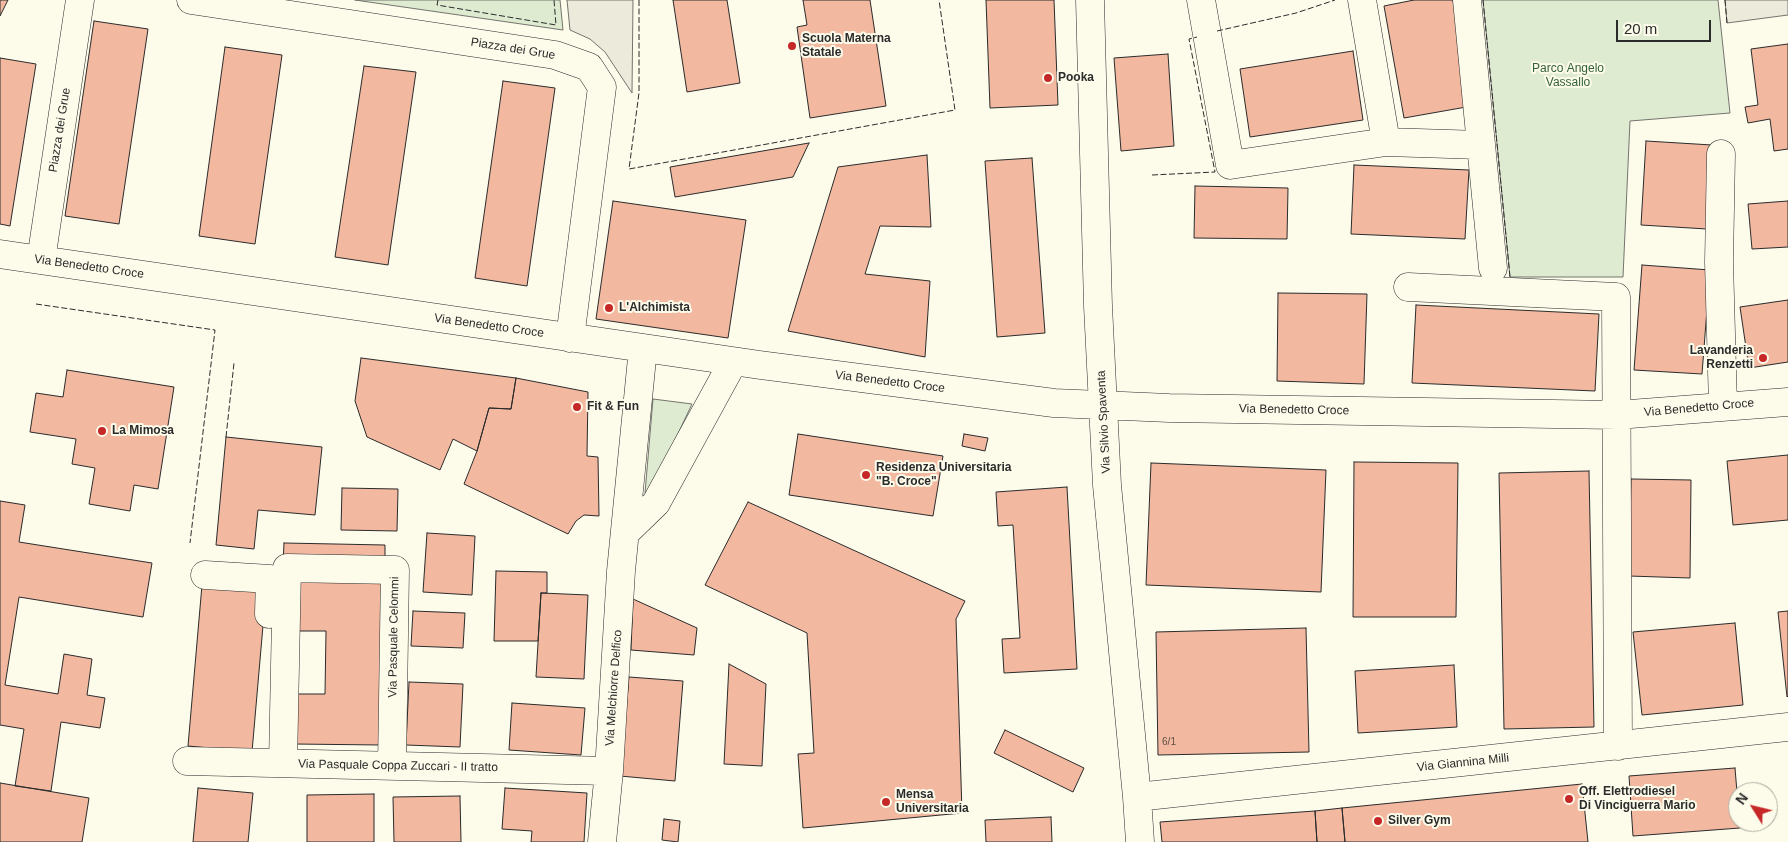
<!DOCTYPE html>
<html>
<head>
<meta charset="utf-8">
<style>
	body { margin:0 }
	#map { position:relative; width:1788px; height:842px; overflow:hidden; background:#fdfbea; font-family:Helvetica,sans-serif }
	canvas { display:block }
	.north { position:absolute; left:1728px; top:782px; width:50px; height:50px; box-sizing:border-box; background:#fdfbea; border:1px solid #a9a89e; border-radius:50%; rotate:306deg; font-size:14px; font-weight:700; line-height:20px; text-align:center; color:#2b2b2b }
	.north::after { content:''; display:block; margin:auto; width:18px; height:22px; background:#c62828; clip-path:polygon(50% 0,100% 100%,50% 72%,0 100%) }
	.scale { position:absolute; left:1616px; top:20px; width:95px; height:22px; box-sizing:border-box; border:2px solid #2b2b2b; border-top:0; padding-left:6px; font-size:15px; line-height:18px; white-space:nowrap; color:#2b2b2b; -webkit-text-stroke:4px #fdfbea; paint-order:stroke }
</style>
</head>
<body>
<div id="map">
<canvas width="1788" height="842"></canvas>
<div class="north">N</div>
<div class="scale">20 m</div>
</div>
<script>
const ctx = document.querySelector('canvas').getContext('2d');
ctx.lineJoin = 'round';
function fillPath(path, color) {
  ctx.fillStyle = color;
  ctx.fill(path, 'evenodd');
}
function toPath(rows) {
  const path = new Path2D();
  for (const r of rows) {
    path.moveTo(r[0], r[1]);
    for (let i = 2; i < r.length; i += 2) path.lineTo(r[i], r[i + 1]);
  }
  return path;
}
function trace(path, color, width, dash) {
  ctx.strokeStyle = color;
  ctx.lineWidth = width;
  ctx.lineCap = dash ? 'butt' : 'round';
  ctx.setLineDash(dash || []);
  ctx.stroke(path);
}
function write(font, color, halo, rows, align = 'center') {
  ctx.font = font + ' Helvetica,sans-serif';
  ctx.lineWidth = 4;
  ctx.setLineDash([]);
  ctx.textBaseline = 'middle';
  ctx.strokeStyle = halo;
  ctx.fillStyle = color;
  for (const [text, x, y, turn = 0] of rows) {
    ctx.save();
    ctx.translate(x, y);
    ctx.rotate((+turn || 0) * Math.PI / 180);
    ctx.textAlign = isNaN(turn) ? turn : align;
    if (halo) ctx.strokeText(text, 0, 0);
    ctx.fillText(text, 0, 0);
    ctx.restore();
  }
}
const green = toPath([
	[355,0,560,0,563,30,355,0],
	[1483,0,1718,0,1730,113,1630,121,1623,277,1510,277,1483,0],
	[653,399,692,404,650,493,645,493,653,399]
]);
fillPath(green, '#deebd1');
trace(green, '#74746e', 1);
const parking = toPath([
	[567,0,633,0,632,93,605,52,590,39,570,30,567,0],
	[1725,0,1788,0,1788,15,1727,23,1725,0]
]);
fillPath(parking, '#eceadb');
trace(parking, '#74746e', 1);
const building = toPath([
	[0,0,8,0,0,16,0,0],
	[673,0,727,0,740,83,687,92,673,0],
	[803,0,870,0,886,106,810,118,797,27,807,25,803,0],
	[986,0,1054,0,1058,105,990,108,986,0],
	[1414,0,1453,0,1472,106,1404,118,1384,6,1414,0],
	[94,21,148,29,119,224,65,216,94,21],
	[1788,44,1788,149,1774,151,1770,119,1748,123,1745,107,1758,105,1751,49,1788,44],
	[225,47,282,55,255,244,199,236,225,47],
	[1353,51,1363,120,1250,137,1240,69,1353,51],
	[1168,54,1174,146,1121,151,1114,58,1168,54],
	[0,58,36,64,10,226,0,224,0,58],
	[364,66,416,72,388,265,335,257,364,66],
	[503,81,555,88,527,286,475,278,503,81],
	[1646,141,1712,145,1707,229,1641,225,1646,141],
	[809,143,793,177,675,197,670,167,809,143],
	[927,155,931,227,880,226,865,274,930,281,925,357,788,331,838,167,927,155],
	[1032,158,1045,333,997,337,985,161,1032,158],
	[1354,165,1469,170,1465,239,1351,234,1354,165],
	[1195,186,1288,188,1287,239,1194,238,1195,186],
	[613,201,746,220,728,338,596,319,613,201],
	[1788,201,1788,247,1752,249,1748,204,1788,201],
	[1642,265,1710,270,1702,374,1634,370,1642,265],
	[1278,293,1367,294,1364,384,1277,381,1278,293],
	[1788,300,1788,362,1749,368,1740,307,1788,300],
	[1416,305,1599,314,1595,391,1412,383,1416,305],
	[361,358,516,378,511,409,489,408,477,451,453,439,440,470,367,437,355,401,361,358],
	[67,370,174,387,158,489,134,485,130,511,89,504,95,468,72,464,76,439,30,432,36,393,63,397,67,370],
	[516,378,588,392,587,456,598,457,599,516,584,515,576,521,568,534,464,484,477,451,489,408,511,409,516,378],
	[798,434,943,456,933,516,789,495,798,434],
	[964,434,988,438,985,451,962,446,964,434],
	[226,437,322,447,315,515,258,510,254,549,216,545,226,437],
	[1788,455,1788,520,1733,525,1727,461,1788,455],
	[1354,462,1458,463,1456,617,1353,617,1354,462],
	[1151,463,1326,470,1321,592,1146,585,1151,463],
	[1589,471,1594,727,1504,729,1499,473,1589,471],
	[1631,479,1691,480,1690,578,1629,576,1631,479],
	[1067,487,1077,669,1004,673,1002,639,1020,638,1013,525,998,526,996,492,1067,487],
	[342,488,398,489,397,531,341,530,342,488],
	[0,501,25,505,19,542,152,563,143,617,19,597,5,685,58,694,64,654,92,659,87,695,105,698,100,728,61,722,51,791,15,786,24,729,0,725,0,501],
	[748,502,965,601,956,619,962,813,803,828,798,754,814,753,807,633,705,585,748,502],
	[427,533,475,536,472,595,423,592,427,533],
	[284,543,385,545,385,565,283,564,284,543],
	[496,571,547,572,547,593,541,593,538,641,494,641,496,571],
	[299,577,385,579,381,745,294,744,294,694,325,694,326,631,299,631,299,577],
	[202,585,266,591,252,752,188,746,202,585],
	[541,593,588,595,584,679,536,677,541,593],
	[633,599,697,628,694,655,631,650,633,599],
	[413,611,465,613,463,648,411,646,413,611],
	[1788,611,1788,696,1787,697,1778,612,1788,611],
	[1735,623,1743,705,1642,715,1633,632,1735,623],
	[1306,628,1309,752,1158,755,1156,632,1306,628],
	[729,664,766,684,762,766,724,764,729,664],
	[1454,665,1457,727,1358,733,1355,671,1454,665],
	[629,677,683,681,675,781,620,776,629,677],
	[409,682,463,684,460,747,406,745,409,682],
	[512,703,585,708,581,755,509,750,512,703],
	[1005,730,1084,768,1073,792,994,753,1005,730],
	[1735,768,1740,828,1633,836,1629,776,1735,768],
	[0,783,89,798,82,842,0,842,0,783],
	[1582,784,1588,842,1345,842,1342,808,1582,784],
	[198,788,253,793,248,842,193,842,198,788],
	[505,788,587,793,584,842,531,842,532,831,502,829,505,788],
	[374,794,374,842,307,842,307,795,374,794],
	[460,796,461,842,394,842,393,797,460,796],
	[1342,808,1345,842,1317,842,1315,811,1342,808],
	[1315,811,1317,842,1162,842,1160,822,1315,811],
	[1051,817,1052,842,986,842,985,820,1051,817],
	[664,819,680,821,678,842,662,840,664,819]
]);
fillPath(building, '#f2b8a0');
trace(building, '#2b2b2b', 1);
const minor = toPath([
	[191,0,555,55,589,67,602,87,570,338],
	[1090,0,1098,306,1107,485,1137,797,1140,842],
	[1201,0,1230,165,1386,142],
	[1362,0,1386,142,1481,145],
	[1467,0,1493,268],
	[1721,154,1719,262,1723,406],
	[0,254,760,365,1054,403,1169,408,1617,415,1788,402],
	[41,260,80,0],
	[1408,287,1616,297,1618,746],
	[625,533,656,503,733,362],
	[205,575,270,579,269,614],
	[187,761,609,771],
	[283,763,287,568,395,570,392,766],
	[1137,797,1788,727],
	[602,842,609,771,621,571,643,348]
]);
trace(minor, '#2b2b2b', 29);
trace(minor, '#fdfbea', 28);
trace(toPath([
	[438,0,437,5,556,25,554,0],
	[639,0,639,93,629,169,955,110,939,0],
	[1483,0,1510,277],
	[1725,0,1727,23],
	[1217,31,1296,13,1335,0],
	[1152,175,1215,172,1189,39,1197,37],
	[36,304,215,330,190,543],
	[226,437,234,363]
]), '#2b2b2b', 1, [6, 2.5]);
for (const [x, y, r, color] of [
	[792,46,5,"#c62828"],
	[1048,78,5,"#c62828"],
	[609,308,5,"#c62828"],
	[1763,358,5,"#c62828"],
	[577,407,5,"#c62828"],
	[102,431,5,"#c62828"],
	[866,475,5,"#c62828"],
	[1569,799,5,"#c62828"],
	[886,802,5,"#c62828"],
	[1378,821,5,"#c62828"]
]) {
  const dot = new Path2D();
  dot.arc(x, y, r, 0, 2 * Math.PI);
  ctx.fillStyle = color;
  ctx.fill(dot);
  trace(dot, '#fdfbea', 2);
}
write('10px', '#5d4e48', null, [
	["6/1",1169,742]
]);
write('bold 12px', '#2b2b2b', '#fdfbea', [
	["Scuola Materna",802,39],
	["Statale",802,53],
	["Pooka",1058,78],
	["L'Alchimista",619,308],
	["Lavanderia",1753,351,"right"],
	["Renzetti",1753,365,"right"],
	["Fit & Fun",587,407],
	["La Mimosa",112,431],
	["Residenza Universitaria",876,468],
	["\"B. Croce\"",876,482],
	["Off. Elettrodiesel",1579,792],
	["Di Vinciguerra Mario",1579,806],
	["Mensa",896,795],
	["Universitaria",896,809],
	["Silver Gym",1388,821]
], 'left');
write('12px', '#2b2b2b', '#fdfbea', [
	["Piazza dei Grue",513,49,9],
	["Piazza dei Grue",60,130,-81],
	["Via Benedetto Croce",89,267,8],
	["Via Benedetto Croce",489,326,8],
	["Via Benedetto Croce",890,382,7],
	["Via Benedetto Croce",1699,408,-5],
	["Via Benedetto Croce",1294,410,1],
	["Via Silvio Spaventa",1104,422,-93],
	["Via Pasquale Celommi",394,637,-89],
	["Via Melchiorre Delfico",614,688,-86],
	["Via Giannina Milli",1463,763,-6],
	["Via Pasquale Coppa Zuccari - II tratto",398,766,1]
]);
write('12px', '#34623c', '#fdfbea', [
	["Parco Angelo",1568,69],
	["Vassallo",1568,83]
]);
</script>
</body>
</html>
